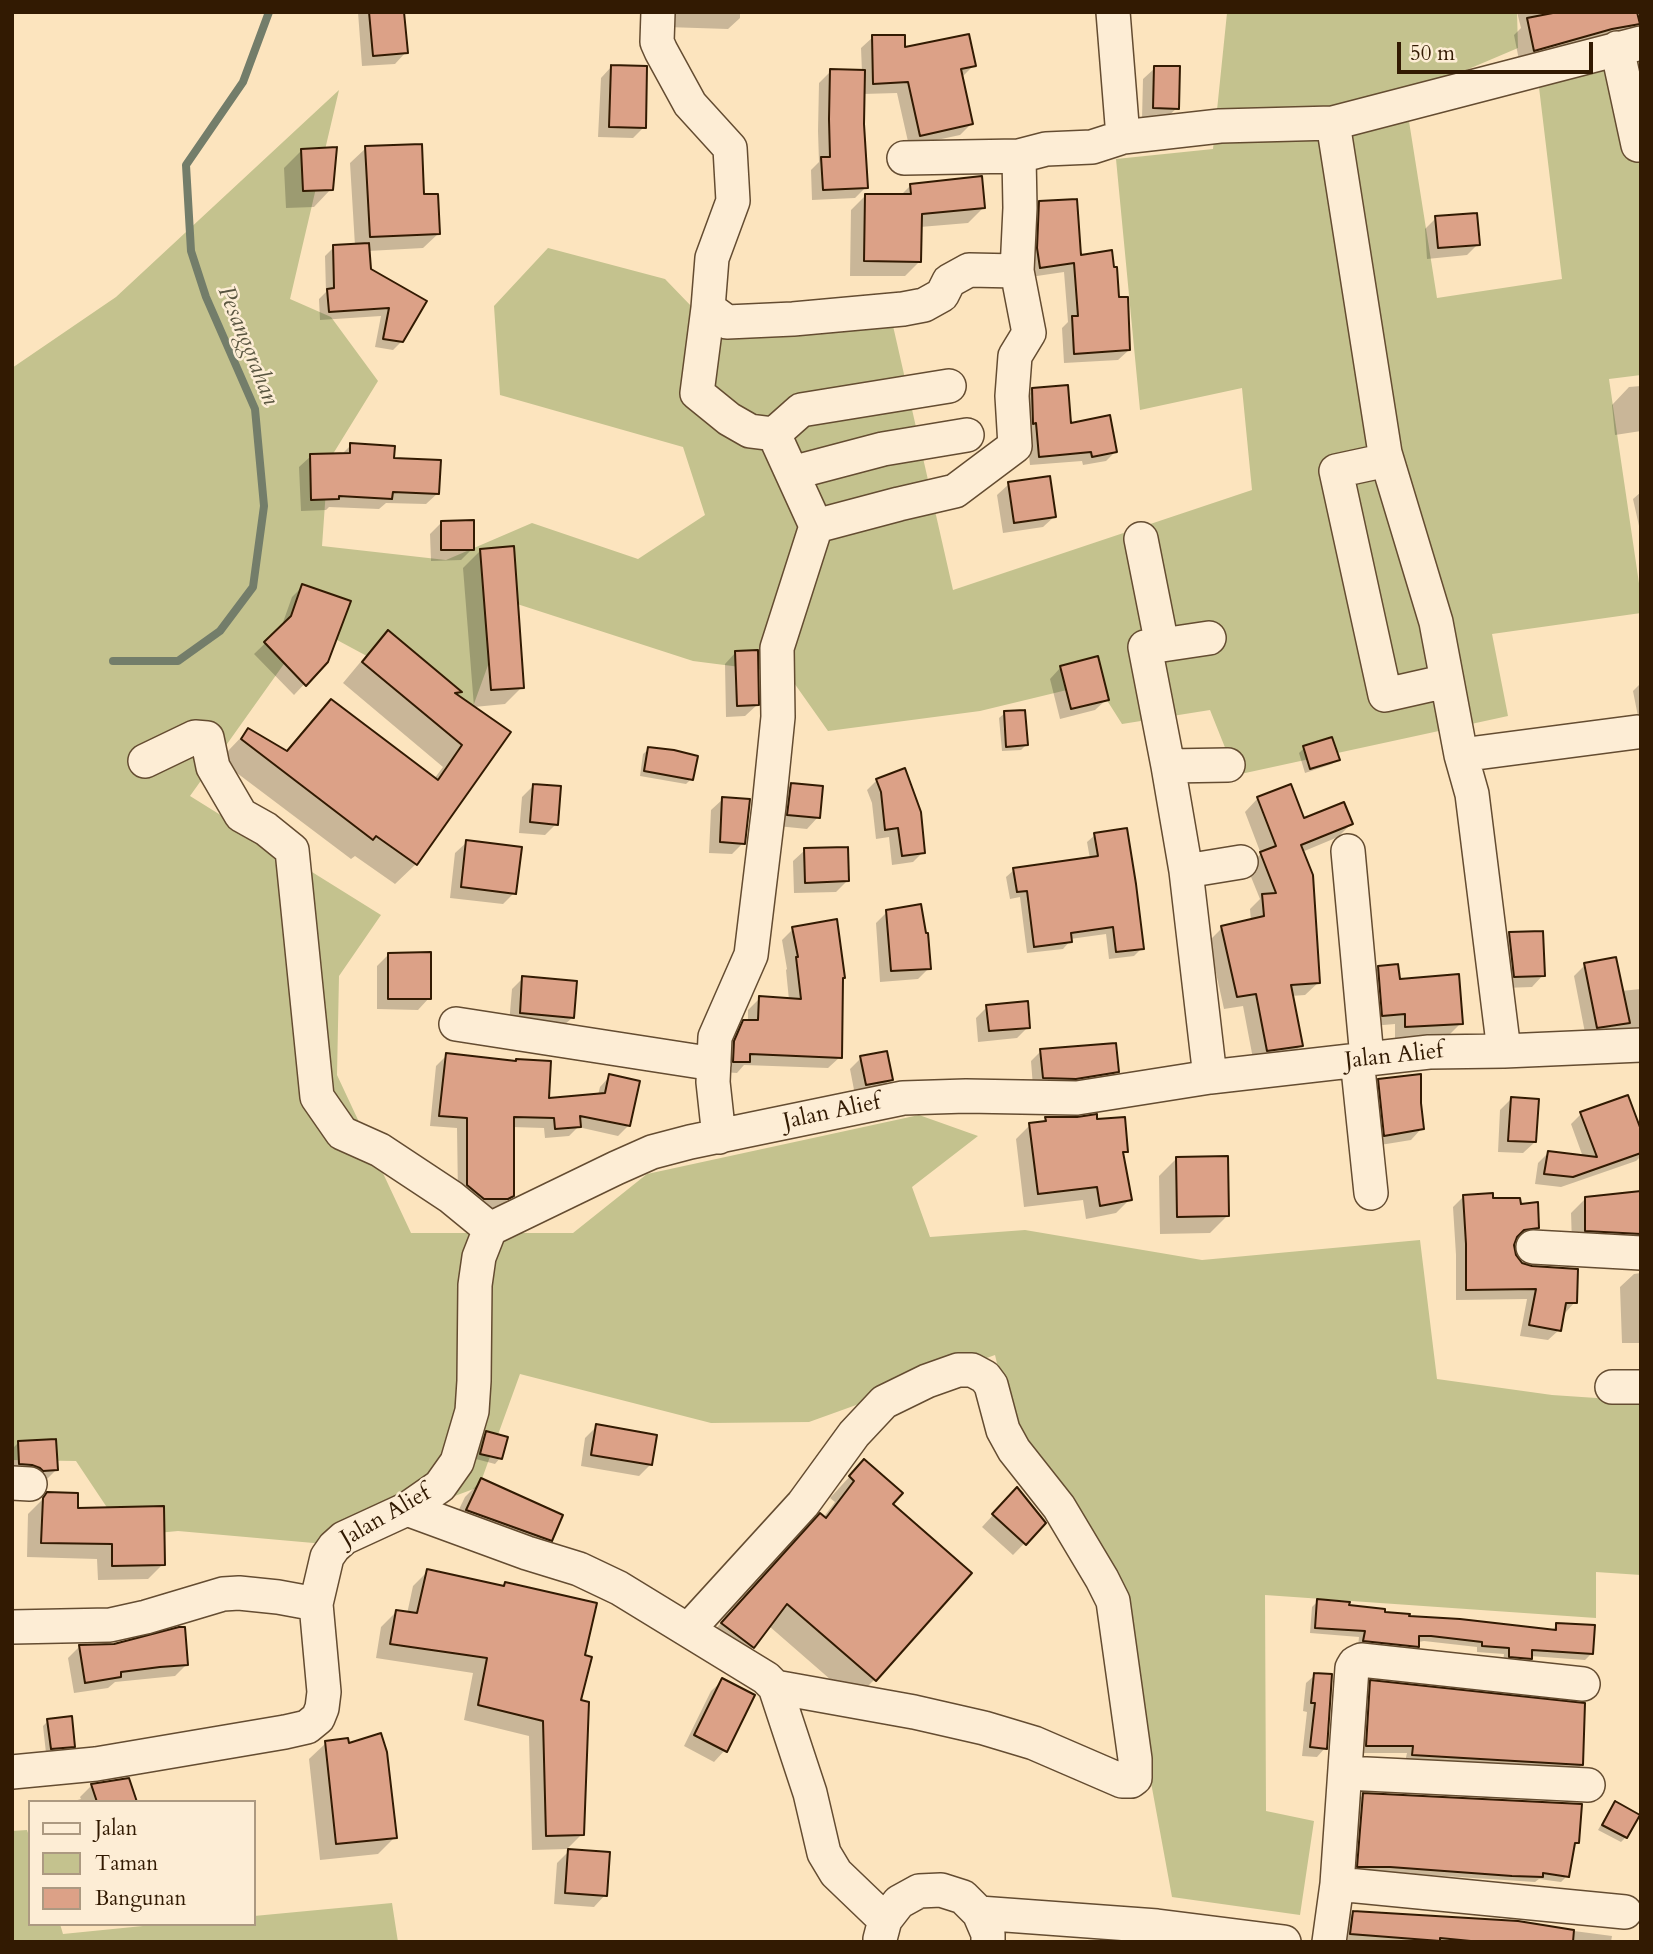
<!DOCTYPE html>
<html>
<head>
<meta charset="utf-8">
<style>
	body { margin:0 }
	#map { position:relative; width:1653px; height:1954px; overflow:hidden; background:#fce4be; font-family:Cardo,serif }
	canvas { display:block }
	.frame { position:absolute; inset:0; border:14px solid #321a02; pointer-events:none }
	.legend { position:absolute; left:28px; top:1800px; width:228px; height:126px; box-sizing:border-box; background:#fdedd5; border:2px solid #ac9981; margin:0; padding:9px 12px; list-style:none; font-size:21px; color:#321a02 }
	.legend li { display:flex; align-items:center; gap:14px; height:35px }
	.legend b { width:35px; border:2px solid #ac9981 }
	.scale { position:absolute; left:1397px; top:42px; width:196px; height:32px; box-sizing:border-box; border:4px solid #321a02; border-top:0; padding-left:9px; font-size:21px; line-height:24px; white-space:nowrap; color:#321a02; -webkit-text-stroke:5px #fdedd5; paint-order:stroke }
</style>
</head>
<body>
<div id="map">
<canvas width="1653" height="1954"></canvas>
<div class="frame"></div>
<ul class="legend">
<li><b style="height:9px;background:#fdedd5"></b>Jalan</li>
<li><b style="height:19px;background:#c4c28e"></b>Taman</li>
<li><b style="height:19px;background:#dca187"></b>Bangunan</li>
</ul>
<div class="scale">50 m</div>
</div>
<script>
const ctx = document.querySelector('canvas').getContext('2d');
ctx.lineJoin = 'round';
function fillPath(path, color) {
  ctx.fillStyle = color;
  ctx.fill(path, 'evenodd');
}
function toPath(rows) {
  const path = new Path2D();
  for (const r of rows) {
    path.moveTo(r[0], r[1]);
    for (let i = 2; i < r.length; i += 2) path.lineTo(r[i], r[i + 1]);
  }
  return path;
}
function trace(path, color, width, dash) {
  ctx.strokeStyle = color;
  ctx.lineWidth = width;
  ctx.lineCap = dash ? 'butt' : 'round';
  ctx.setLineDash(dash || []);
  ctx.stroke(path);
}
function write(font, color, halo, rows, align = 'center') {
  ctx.font = font + ' Cardo,serif';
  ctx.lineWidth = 5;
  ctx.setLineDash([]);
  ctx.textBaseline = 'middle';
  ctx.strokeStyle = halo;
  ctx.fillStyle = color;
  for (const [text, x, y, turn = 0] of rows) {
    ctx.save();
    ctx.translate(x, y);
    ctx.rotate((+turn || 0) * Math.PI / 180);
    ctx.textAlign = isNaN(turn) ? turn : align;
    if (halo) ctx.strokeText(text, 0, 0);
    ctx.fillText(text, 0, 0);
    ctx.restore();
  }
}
fillPath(toPath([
	[1517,12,1518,48,1405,96,1437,298,1562,279,1538,79,1641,48,1641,375,1609,379,1641,597,1641,613,1492,634,1508,716,1236,775,1210,710,1122,724,1096,683,980,711,828,731,787,673,693,661,511,602,471,712,311,626,190,796,381,915,339,976,337,1075,411,1233,573,1233,647,1174,919,1115,978,1136,912,1187,930,1237,1025,1230,1202,1260,1420,1240,1437,1379,1552,1395,1641,1401,1641,1575,1596,1572,1596,1618,1265,1595,1266,1811,1314,1821,1300,1915,1172,1897,1117,1597,1021,1464,995,1355,809,1422,711,1423,520,1374,479,1487,325,1544,178,1531,126,1536,76,1461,12,1460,12,368,116,297,339,90,290,299,331,317,378,381,328,462,322,546,446,560,532,523,638,559,705,515,683,447,500,395,494,306,548,248,665,279,720,336,891,317,953,590,1252,490,1242,388,1140,410,1116,159,1213,149,1227,13],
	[27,1830,30,1839,30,1924,60,1924,63,1934,163,1924,254,1924,254,1916,392,1903,398,1942,12,1942,12,1831]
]), '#c4c28e');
fillPath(toPath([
	[358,12,402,12,406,52,395,64,362,66],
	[663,12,740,12,740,18,728,29,666,27],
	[1517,12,1636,12,1638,24,1623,39,1520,65,1514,35,1521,28],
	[873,37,903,49,974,65,962,77,971,124,960,135,909,146,897,93,863,94,866,187,855,198,812,200,811,170,819,162,818,131,819,83,831,71,862,72,861,48],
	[612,66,644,127,633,138,598,137,601,78],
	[1155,68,1177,108,1165,119,1142,119,1143,79],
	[366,148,422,196,439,233,423,248,368,251,369,270,425,301,402,341,393,350,375,347,381,316,320,320,319,299,326,292,325,256,334,247,355,246,350,163],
	[301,151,331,189,314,207,286,208,284,168],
	[911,185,983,208,968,223,920,227,920,261,905,276,850,276,851,210,866,195,900,196],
	[1040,203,1079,256,1117,299,1129,350,1118,360,1064,363,1062,328,1068,322,1064,272,1030,277,1030,213],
	[1436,218,1478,244,1467,255,1427,259,1425,229],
	[1641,386,1641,431,1615,435,1612,405,1629,387],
	[1033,390,1070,425,1116,451,1106,461,1083,465,1082,461,1030,465,1023,400],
	[351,445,393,460,438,493,426,504,386,503,379,509,329,507,326,510,301,511,299,467,311,456,341,455],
	[1009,484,1055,516,1043,527,1003,533,997,495],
	[1641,492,1641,526,1639,526,1633,499],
	[441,523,472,549,461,560,431,561,430,534],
	[481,550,522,687,505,704,474,707,463,568],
	[303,586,326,661,294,695,254,654,281,628,292,597],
	[388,633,460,692,456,696,508,732,416,864,395,884,355,856,351,859,221,761,228,751,248,730,285,752,311,721,331,701,434,779,443,767,343,683,368,653],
	[736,652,757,705,745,716,726,717,725,664],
	[1061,667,1107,699,1095,710,1060,719,1050,679],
	[1641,683,1641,732,1633,691],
	[1005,713,1026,745,1021,750,1002,751,999,718],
	[1304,748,1338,759,1332,764,1305,773,1299,753],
	[649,749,691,779,686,784,640,776,643,754],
	[877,780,923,852,913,862,892,865,889,837,876,839,872,803,867,790],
	[791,785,818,817,807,829,777,826,780,796],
	[533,786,556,824,545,835,519,833,522,797],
	[1258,798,1303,820,1351,824,1338,837,1302,852,1319,982,1305,995,1291,996,1301,1045,1288,1059,1254,1064,1243,1006,1224,1009,1209,941,1222,928,1251,921,1250,909,1260,899,1247,867,1261,854,1245,812],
	[723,799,743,843,732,854,709,853,711,810],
	[1095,835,1142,948,1134,956,1109,959,1106,934,1070,939,1070,941,1063,949,1027,953,1020,897,1010,899,1006,877,1014,870,1090,859,1087,842],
	[467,842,514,893,503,904,450,898,455,853],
	[805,850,847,881,836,892,794,893,793,861],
	[887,912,929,968,918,979,880,982,876,923],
	[793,929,840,1057,828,1068,744,1065,737,1073,723,1072,733,1033,744,1022,748,1022,748,1010,760,998,789,1000,786,970,787,969,782,940],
	[1509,934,1543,975,1532,987,1503,988,1498,945],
	[389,954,429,998,418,1010,377,1009,377,966],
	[1585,965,1621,991,1641,989,1641,1029,1586,1038,1574,976],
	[1379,968,1398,981,1461,1023,1450,1034,1395,1038,1395,1024,1372,1026,1368,979],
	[523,978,573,1017,561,1028,509,1024,512,989],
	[987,1007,1028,1027,1017,1038,978,1042,976,1018],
	[1041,1051,1117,1071,1107,1081,1033,1087,1031,1061],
	[447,1055,548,1099,598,1095,600,1087,610,1076,629,1125,618,1136,578,1127,569,1136,545,1138,544,1128,512,1127,512,1195,501,1206,496,1209,473,1208,458,1196,457,1128,430,1126,436,1066],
	[861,1058,891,1079,879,1090,855,1095,850,1069],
	[1379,1081,1422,1128,1411,1140,1374,1146,1368,1092],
	[1511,1099,1535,1142,1523,1153,1498,1152,1500,1110],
	[1581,1114,1641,1135,1641,1156,1636,1161,1561,1187,1535,1184,1538,1163,1548,1153,1583,1157,1571,1124],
	[1046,1118,1096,1121,1126,1151,1121,1155,1130,1199,1116,1213,1086,1219,1083,1200,1024,1207,1016,1139,1030,1125,1041,1123],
	[1176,1159,1227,1216,1210,1233,1160,1234,1159,1176],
	[1641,1193,1641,1254,1572,1244,1571,1213,1585,1199],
	[1463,1197,1520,1206,1537,1227,1526,1238,1514,1240,1512,1245,1514,1256,1521,1264,1575,1302,1565,1313,1562,1313,1559,1330,1548,1340,1520,1336,1527,1299,1456,1300,1456,1255,1453,1207],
	[1641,1273,1641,1343,1622,1343,1620,1287,1634,1274],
	[597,1426,650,1465,639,1476,581,1466,585,1438],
	[487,1433,500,1458,495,1464,476,1459,481,1438],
	[18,1443,56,1470,45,1481,12,1475,12,1449],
	[864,1461,891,1504,969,1573,874,1680,854,1700,769,1626,753,1647,732,1667,702,1644,800,1536,823,1518,835,1502,830,1498],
	[482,1480,550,1540,533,1557,450,1528,465,1497],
	[48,1494,76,1510,163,1564,148,1579,98,1580,97,1559,27,1557,28,1514],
	[1006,1501,1044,1523,1013,1555,982,1527],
	[428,1571,502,1588,506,1584,583,1657,578,1701,582,1834,567,1849,532,1850,529,1736,464,1720,473,1673,376,1658,381,1627,396,1612,407,1614,413,1586],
	[1318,1601,1407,1618,1551,1631,1557,1625,1591,1654,1585,1660,1530,1656,1530,1658,1524,1664,1503,1662,1504,1654,1477,1652,1477,1647,1424,1641,1418,1642,1417,1646,1411,1652,1358,1647,1359,1637,1310,1633,1312,1607],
	[79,1647,186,1665,175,1676,115,1682,108,1688,74,1693,68,1658],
	[1315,1675,1325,1748,1317,1757,1302,1756,1307,1712,1303,1711,1306,1683],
	[723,1680,725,1750,714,1762,684,1746,711,1691],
	[1371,1682,1582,1765,1574,1772,1405,1762,1407,1753,1359,1753,1364,1690],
	[48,1721,73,1746,68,1751,46,1753,43,1726],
	[326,1743,395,1837,378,1854,320,1860,309,1759],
	[92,1785,135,1802,70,1802,81,1799,80,1797],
	[1363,1795,1577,1842,1573,1847,1567,1876,1561,1882,1539,1879,1535,1882,1383,1872,1352,1872,1357,1801],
	[1615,1804,1626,1837,1621,1842,1598,1830,1610,1809],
	[569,1851,605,1895,594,1907,554,1904,557,1863],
	[1353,1913,1498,1921,1612,1936,1611,1942,1344,1942,1347,1919]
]), '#0003');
trace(toPath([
	[113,661,178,661,220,631,253,587,264,506,255,409,206,297,191,251,186,165,243,82,269,12]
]), '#737d6a', 8);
const building = toPath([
	[369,12,404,12,408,53,373,56,369,12],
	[1558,12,1637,12,1640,24,1612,29,1534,51,1527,18,1558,12],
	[969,34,976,66,961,69,973,124,920,136,908,82,873,84,872,35,905,35,905,47,969,34],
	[611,65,647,66,646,128,609,127,611,65],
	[1154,66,1180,66,1179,109,1153,108,1154,66],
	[830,69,865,70,864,124,868,188,823,190,821,157,830,157,829,119,830,69],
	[422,144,424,194,438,194,440,234,370,237,365,146,422,144],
	[337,147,333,190,303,191,301,149,337,147],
	[982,176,985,208,922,214,921,262,864,261,865,194,911,194,910,184,982,176],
	[1077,199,1081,255,1112,250,1114,267,1117,267,1119,297,1128,297,1130,350,1074,354,1072,316,1078,316,1074,263,1040,268,1037,248,1039,201,1077,199],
	[1477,213,1480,245,1438,248,1435,216,1477,213],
	[369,243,371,269,427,301,403,342,383,339,389,308,329,312,327,289,334,288,333,245,369,243],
	[1068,385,1071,423,1110,415,1117,452,1092,457,1091,452,1039,457,1036,423,1033,424,1032,388,1068,385],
	[350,443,395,446,394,458,441,460,439,494,393,492,392,499,339,496,339,499,311,500,310,454,350,453,350,443],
	[1050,476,1056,517,1014,523,1008,482,1050,476],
	[474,520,474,550,441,550,441,521,474,520],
	[514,546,524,688,491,690,480,549,514,546],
	[302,584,351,601,328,662,306,686,264,642,291,616,302,584],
	[388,630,462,692,455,693,511,732,417,865,376,836,373,840,241,739,248,728,287,751,331,699,438,780,462,745,362,662,388,630],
	[758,650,759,705,737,706,735,651,758,650],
	[1098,656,1109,700,1071,709,1060,666,1098,656],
	[1025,710,1028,745,1006,747,1004,711,1025,710],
	[1332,737,1340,760,1310,769,1303,746,1332,737],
	[648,747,674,750,698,756,693,780,644,771,648,747],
	[905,768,921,812,925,853,902,856,898,828,885,830,881,792,876,779,905,768],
	[791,783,823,786,820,818,787,815,791,783],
	[533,784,561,786,558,825,530,822,533,784],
	[1291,784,1304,818,1344,802,1353,824,1301,845,1313,875,1320,983,1291,985,1303,1046,1267,1051,1256,994,1237,997,1221,926,1264,916,1262,894,1276,893,1260,852,1276,846,1257,797,1291,784],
	[722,797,750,799,745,844,720,842,722,797],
	[1127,828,1136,884,1144,949,1116,952,1113,927,1071,933,1072,942,1034,947,1027,891,1017,892,1013,868,1098,856,1094,833,1127,828],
	[466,840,522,847,516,894,461,887,466,840],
	[848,847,849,881,805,883,804,848,848,847],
	[921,904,926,933,928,933,931,969,891,971,886,910,921,904],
	[837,919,845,978,843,978,842,1058,750,1054,750,1062,733,1062,734,1041,743,1020,758,1020,759,996,801,999,796,957,798,957,792,927,837,919],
	[1543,931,1545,976,1514,977,1509,932,1543,931],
	[431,952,431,999,388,999,388,953,431,952],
	[1616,957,1630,1023,1597,1028,1584,963,1616,957],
	[1398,964,1400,979,1459,974,1463,1024,1405,1027,1405,1014,1382,1016,1378,966,1398,964],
	[522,976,577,981,574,1018,520,1013,522,976],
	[1028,1001,1030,1028,989,1031,986,1005,1028,1001],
	[1116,1043,1119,1072,1076,1079,1043,1078,1040,1049,1116,1043],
	[887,1051,893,1080,866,1085,860,1056,887,1051],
	[446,1053,516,1061,516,1059,551,1061,549,1098,605,1093,609,1074,640,1081,630,1126,580,1116,581,1127,555,1129,554,1118,514,1117,514,1196,508,1199,484,1199,467,1185,467,1118,439,1116,446,1053],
	[1421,1074,1421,1103,1424,1129,1384,1136,1378,1079,1421,1074],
	[1628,1095,1641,1130,1641,1153,1573,1177,1544,1174,1548,1151,1597,1157,1580,1112,1628,1095],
	[1511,1097,1539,1099,1536,1142,1508,1141,1511,1097],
	[1097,1114,1097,1119,1125,1117,1128,1152,1123,1152,1132,1200,1100,1206,1097,1187,1038,1194,1029,1123,1046,1121,1045,1117,1077,1117,1097,1114],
	[1228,1156,1229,1216,1177,1217,1176,1157,1228,1156],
	[1641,1191,1641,1234,1585,1231,1585,1197,1641,1191],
	[1493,1193,1493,1198,1520,1198,1521,1204,1538,1202,1539,1228,1524,1230,1517,1237,1514,1245,1516,1255,1522,1263,1532,1266,1578,1269,1577,1303,1566,1303,1561,1331,1529,1325,1536,1289,1466,1290,1466,1244,1463,1195,1493,1193],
	[596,1424,657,1435,652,1465,591,1455,596,1424],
	[486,1431,508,1437,502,1459,480,1454,486,1431],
	[56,1439,58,1470,43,1471,40,1468,32,1465,19,1464,18,1441,56,1439],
	[864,1459,903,1493,893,1504,972,1573,876,1681,787,1604,754,1648,721,1623,820,1513,826,1518,854,1481,849,1476,864,1459],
	[481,1478,563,1515,552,1541,466,1510,481,1478],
	[1017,1487,1046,1523,1026,1545,992,1514,1017,1487],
	[47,1492,78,1493,78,1508,164,1506,165,1565,112,1566,112,1544,41,1543,43,1498,47,1492],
	[427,1569,504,1586,505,1582,597,1603,585,1655,592,1657,581,1700,589,1702,584,1835,546,1836,543,1721,478,1705,487,1658,390,1644,396,1610,417,1613,427,1569],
	[1317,1599,1350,1602,1349,1605,1385,1609,1385,1612,1410,1614,1409,1616,1460,1619,1556,1630,1556,1623,1595,1625,1593,1654,1532,1650,1532,1659,1509,1657,1509,1648,1482,1646,1482,1642,1431,1636,1419,1636,1419,1647,1363,1641,1365,1631,1315,1628,1317,1599],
	[179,1627,185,1627,188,1665,160,1667,121,1672,121,1677,85,1683,79,1645,114,1644,179,1627],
	[1314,1673,1332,1674,1327,1749,1310,1747,1315,1703,1311,1703,1314,1673],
	[722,1678,755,1695,727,1752,694,1735,722,1678],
	[1370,1680,1585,1703,1583,1765,1412,1755,1413,1746,1366,1746,1370,1680],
	[72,1716,75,1747,51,1749,47,1719,72,1716],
	[381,1733,387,1752,397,1838,336,1844,325,1741,348,1738,349,1743,381,1733],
	[129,1778,137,1802,97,1802,91,1784,129,1778],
	[1363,1793,1582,1804,1579,1843,1575,1843,1569,1877,1543,1873,1543,1877,1512,1876,1390,1867,1357,1867,1363,1793],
	[1615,1801,1640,1815,1627,1838,1602,1825,1615,1801],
	[568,1849,610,1852,607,1896,565,1893,568,1849],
	[1353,1911,1518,1921,1574,1930,1573,1942,1481,1942,1440,1938,1440,1941,1350,1934,1353,1911]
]);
fillPath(building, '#dca187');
trace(building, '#321a02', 2);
const minor = toPath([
	[658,12,657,42,661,51,690,104,730,148,733,201,712,258,708,308,727,322,793,319,903,309,924,305,942,295,949,281,969,270,1017,271],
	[1113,12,1123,137],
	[1617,48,1638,145],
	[1333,123,1385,453,1436,622,1461,755,1472,794,1504,1051],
	[904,158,1019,156],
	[708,308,697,393,729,419,750,431,774,434,816,526],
	[774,434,801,410,949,386],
	[1387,460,1336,471,1385,695,1447,681],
	[792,473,883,449,967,435],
	[1141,539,1162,645,1145,647,1168,766,1186,871,1210,1077],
	[1162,645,1209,638],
	[1461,755,1637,732],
	[145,761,195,737,207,738,213,767,241,815,266,829,292,850,317,1097,342,1133,380,1150,451,1197,490,1229],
	[1168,766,1228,765],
	[1348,851,1367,1058],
	[1186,871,1241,862],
	[456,1024,714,1064],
	[1357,1059,1371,1193],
	[719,1137,713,1082,715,1037,751,955,769,806,778,717,777,648,816,526,899,504,955,491,1015,446,1012,396,1015,356,1029,333,1017,271,1020,208,1019,156,1046,149,1092,147,1123,137,1220,126,1333,123,1641,43],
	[1533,1247,1641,1253],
	[1612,1387,1641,1387],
	[12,1483,30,1484],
	[407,1509,527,1553,579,1569,619,1588,766,1678,775,1687,810,1793,824,1853,836,1873,885,1920],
	[12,1627,110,1625,146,1617,223,1594,239,1593,278,1597,316,1604],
	[688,1630,803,1504,854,1434,884,1402,927,1381,958,1370,972,1370,985,1377,991,1385,1003,1430,1014,1450,1059,1507,1102,1579,1113,1601,1135,1759,1135,1778,1131,1781,1122,1781,1034,1743,984,1728,914,1712,775,1687],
	[12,1772,96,1764,285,1732,307,1727,318,1718,322,1708,324,1692,316,1604,327,1557,334,1547,344,1538,407,1509,440,1486,457,1462,472,1411,474,1381,475,1285,479,1257,490,1229,616,1168,652,1152,690,1142,903,1098,966,1096,1077,1098,1210,1077,1429,1052,1504,1051,1641,1045],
	[1346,1773,1588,1785],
	[1337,1884,1625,1912],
	[979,1913,1157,1926,1284,1942],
	[880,1939,885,1920,899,1902,919,1891,941,1890,963,1897,979,1913,988,1934,988,1942],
	[1329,1942,1337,1884,1352,1668,1355,1663,1361,1660,1583,1684]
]);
trace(minor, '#644c31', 36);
trace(minor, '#fdedd5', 33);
write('23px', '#321a02', '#fdedd5', [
	["Jalan Alief",1394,1057,-6],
	["Jalan Alief",832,1113,-12],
	["Jalan Alief",386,1517,-30]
]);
write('italic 24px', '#58543f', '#fdedd5', [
	["Pesanggrahan",247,346,68]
]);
</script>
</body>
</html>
